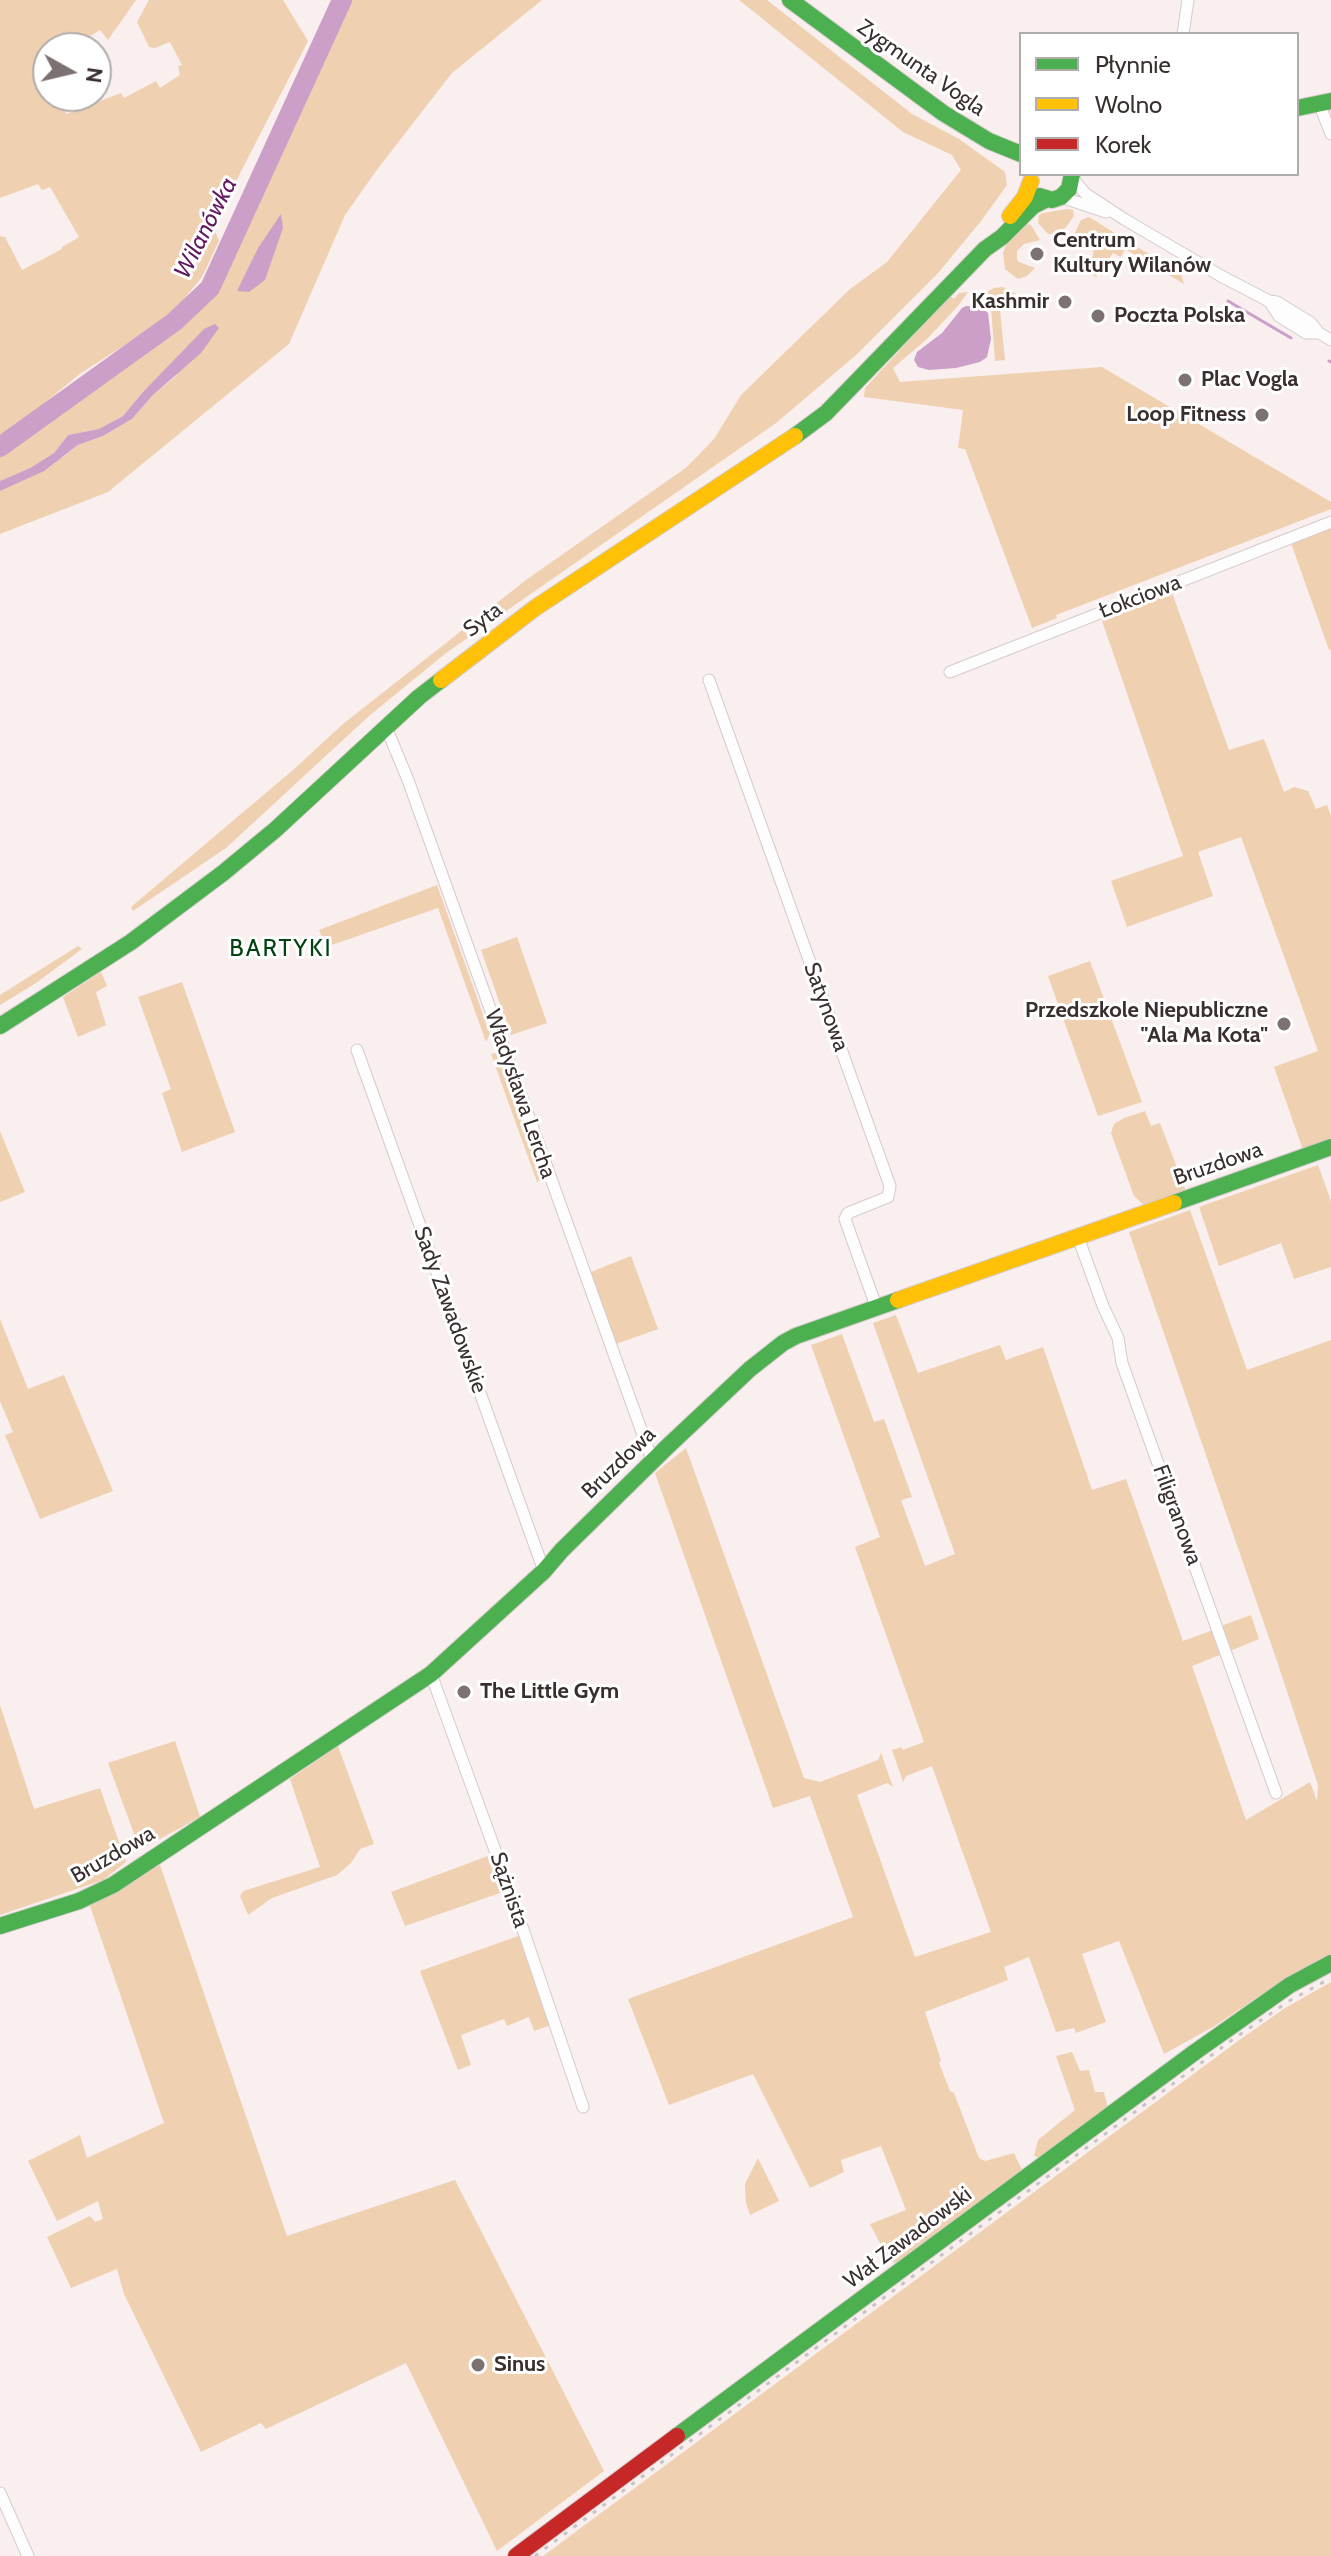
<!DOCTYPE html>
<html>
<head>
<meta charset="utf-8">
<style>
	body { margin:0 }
	#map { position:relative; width:1331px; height:2556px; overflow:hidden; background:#f9efef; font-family:Cabin,sans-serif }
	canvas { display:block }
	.legend { position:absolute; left:1019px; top:32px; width:280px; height:144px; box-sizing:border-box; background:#fff; border:2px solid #b0acac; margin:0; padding:10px 14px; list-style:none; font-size:24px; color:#3a2f2f }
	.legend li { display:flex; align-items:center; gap:16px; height:40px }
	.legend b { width:40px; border:2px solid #b0acac }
	.north { position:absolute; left:32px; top:32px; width:80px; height:80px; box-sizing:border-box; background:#fff; border:2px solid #b0acac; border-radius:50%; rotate:98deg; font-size:22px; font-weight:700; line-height:32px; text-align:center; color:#3a2f2f }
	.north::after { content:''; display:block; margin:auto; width:28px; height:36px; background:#7d7272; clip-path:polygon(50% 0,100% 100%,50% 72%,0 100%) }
</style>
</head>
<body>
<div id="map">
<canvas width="1331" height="2556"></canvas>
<ul class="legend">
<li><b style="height:10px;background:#4caf50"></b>Płynnie</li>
<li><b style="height:10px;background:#ffc107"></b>Wolno</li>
<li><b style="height:10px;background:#c62828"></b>Korek</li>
</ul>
<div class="north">N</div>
</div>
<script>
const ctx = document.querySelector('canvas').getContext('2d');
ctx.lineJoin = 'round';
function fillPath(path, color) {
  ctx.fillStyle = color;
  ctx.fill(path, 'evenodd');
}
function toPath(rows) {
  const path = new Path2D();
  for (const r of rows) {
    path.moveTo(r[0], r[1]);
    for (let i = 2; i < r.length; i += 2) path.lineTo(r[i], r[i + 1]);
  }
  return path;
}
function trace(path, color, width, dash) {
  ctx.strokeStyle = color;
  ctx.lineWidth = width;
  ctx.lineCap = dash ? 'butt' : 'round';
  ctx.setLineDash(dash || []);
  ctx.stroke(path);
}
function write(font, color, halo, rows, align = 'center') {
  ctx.font = font + ' Cabin,sans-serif';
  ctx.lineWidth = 6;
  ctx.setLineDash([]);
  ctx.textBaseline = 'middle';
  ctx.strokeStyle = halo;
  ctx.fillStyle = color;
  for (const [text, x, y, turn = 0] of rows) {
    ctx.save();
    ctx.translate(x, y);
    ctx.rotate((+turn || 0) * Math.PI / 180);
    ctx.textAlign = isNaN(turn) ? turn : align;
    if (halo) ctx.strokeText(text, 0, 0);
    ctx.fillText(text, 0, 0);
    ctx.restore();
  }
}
fillPath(toPath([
	[0,0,136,0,108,40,100,30,71,48,48,48,48,63,43,67,48,78,48,96,57,96,66,114,121,93,124,98,156,81,160,88,180,75,178,66,182,65,170,42,155,48,149,47,137,22,149,0,283,0,308,41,213,226,219,241,202,277,169,317,81,373,26,418,0,436,0,236,5,237,22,270,62,249,62,247,79,237,50,187,42,190,38,184,0,198],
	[350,0,542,0,452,73,379,167,345,215,289,344,108,492,0,534,0,491,63,457,78,445,103,436,132,419,153,395,177,375,169,367,142,393,123,416,100,429,68,435,54,453,30,468,0,481,0,452,176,328,217,283],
	[739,0,767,0,912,114,959,139,1005,172,1007,185,981,221,939,272,855,356,776,423,446,653,369,716,226,848,133,911,131,907,293,770,343,724,526,580,687,467,714,439,741,395,850,289,887,262,961,170,952,155,903,132],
	[1067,209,1073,210,1074,216,1061,234,1048,234,1038,223,1039,215,1043,213],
	[1089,217,1181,274,1184,284,1125,249,1121,257,1113,253,1096,277,1081,263,1093,256,1094,245,1086,239,1073,237,1081,220],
	[1026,224,1031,225,1040,240,1024,244,1017,251,1017,259,1019,262,1035,268,1027,276,1018,279,1005,269,1003,253,1006,245],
	[1003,287,1016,294,1020,308,1000,310,1005,360,995,361,991,307,977,298,994,288],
	[968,292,958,306,927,339,893,368,900,382,1102,367,1331,502,1331,509,1056,615,1057,618,1032,628,965,449,958,448,963,410,864,397,865,388,950,296,954,299,959,293],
	[1331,528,1331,650,1329,650,1291,543],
	[1171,590,1229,750,1264,739,1284,792,1294,787,1308,791,1316,809,1327,805,1331,816,1331,1141,1303,1150,1274,1067,1318,1051,1241,837,1198,852,1213,896,1127,927,1111,881,1183,856,1101,618],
	[437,885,490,1034,486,1042,438,908,326,947,319,930],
	[517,937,547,1023,511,1035,481,950],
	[78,946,82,949,36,983,0,1005,0,995],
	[1090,961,1142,1102,1098,1116,1048,976],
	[101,972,107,986,96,992,106,1025,78,1037,63,997],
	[182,982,235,1132,182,1152,162,1093,171,1089,138,997],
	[495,1053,498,1054,542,1180,537,1182,491,1054],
	[1145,1111,1151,1126,1160,1123,1186,1191,1147,1208,1134,1196,1111,1133,1114,1124,1124,1118],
	[0,1131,25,1192,0,1202],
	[1318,1165,1331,1201,1331,1267,1294,1279,1281,1243,1219,1266,1199,1207],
	[1190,1210,1247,1370,1331,1340,1331,1955,1292,1974,1213,2027,1164,2054,1119,1941,1082,1954,1106,2022,1076,2033,1074,2028,1056,2032,1029,1957,1004,1967,1008,1980,925,2012,941,2060,939,2063,950,2091,954,2093,979,2158,985,2161,1014,2153,1022,2170,903,2259,894,2263,886,2255,870,2224,906,2210,881,2146,841,2160,844,2172,810,2188,753,2074,669,2105,628,1999,853,1917,810,1796,773,1808,655,1473,686,1448,804,1778,820,1782,878,1760,881,1753,893,1787,887,1783,857,1795,915,1957,991,1932,932,1766,906,1776,903,1782,892,1750,901,1747,903,1750,924,1742,855,1547,880,1537,811,1345,842,1334,874,1422,884,1419,912,1497,901,1500,925,1566,955,1554,873,1323,896,1315,918,1373,1000,1345,1006,1360,1043,1347,1092,1490,1126,1479,1183,1641,1213,1630,1222,1654,1192,1666,1246,1820,1310,1782,1317,1801,1318,1785,1278,1664,1129,1232],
	[631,1256,658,1329,616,1344,591,1272],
	[0,1319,28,1389,64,1375,113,1491,40,1519,5,1435,13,1432,0,1401],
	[1251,1615,1259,1639,1230,1651,1221,1626],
	[0,1705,34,1809,100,1788,126,1862,103,1880,0,1915],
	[175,1741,200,1817,140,1850,108,1763],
	[338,1746,374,1844,360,1849,351,1863,337,1875,272,1898,248,1915,240,1896,243,1891,320,1867,290,1779],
	[488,1856,500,1893,405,1926,391,1892],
	[160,1865,287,2236,455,2180,604,2471,497,2551,406,2363,266,2429,261,2423,201,2452,124,2294,117,2269,71,2288,47,2237,90,2216,95,2222,103,2219,98,2201,57,2221,28,2161,80,2135,87,2158,164,2123,89,1903],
	[521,1935,551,2025,534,2031,529,2017,507,2026,504,2019,461,2035,471,2065,458,2070,420,1971],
	[1331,1982,1331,2556,543,2556,1238,2041,1285,2008],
	[1072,2052,1080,2071,1089,2070,1095,2092,1104,2092,1108,2109,1045,2155,1038,2157,1034,2156,1038,2140,1075,2110,1056,2056],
	[758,2158,779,2201,750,2215,746,2203,745,2184]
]), '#efd0b0');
fillPath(toPath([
	[281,214,283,228,265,280,249,292,237,291,258,248],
	[966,306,981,307,988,313,991,339,987,357,980,362,956,368,929,370,918,367,914,360,917,352,942,333,962,308],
	[215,324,219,328,201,353,153,395,132,419,103,436,78,445,44,471,0,491,0,481,30,468,54,453,68,435,99,429,123,416,142,393,204,329]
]), '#cc9fc8');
trace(toPath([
	[1228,301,1291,338],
	[1329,361,1331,362]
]), '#cc9fc8', 3);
trace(toPath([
	[0,447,174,322,210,288,342,0]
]), '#cc9fc8', 20);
const street = toPath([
	[1183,34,1188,0],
	[1319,103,1331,134],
	[1072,178,1086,194,1124,219,1221,276,1269,301,1277,302,1311,323,1319,333,1331,340],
	[1061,197,1106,212],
	[1269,301,1279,316,1306,333,1319,333],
	[950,672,1331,522],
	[709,680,890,1186,888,1197,848,1213,845,1219,877,1309],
	[386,727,408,780,652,1460],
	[357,1050,544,1571],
	[1078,1237,1103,1306,1118,1338,1122,1363,1276,1793],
	[431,1674,512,1897,583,2107],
	[0,2493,28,2556]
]);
const fast = toPath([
	[790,0,943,113,989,141,1021,154],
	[1297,108,1331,101],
	[1039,196,1052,200,1061,197,1069,189,1072,174],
	[795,436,826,413,985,249,1002,237,1033,206,1047,199],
	[0,1026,131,942,223,873,275,830,419,697,441,680],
	[1174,1203,1331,1147],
	[0,1926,79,1901,113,1885,431,1674,544,1571,562,1550,667,1447,750,1369,783,1343,796,1336,898,1300],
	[677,2436,1195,2052,1290,1985,1331,1963]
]);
const slow = toPath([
	[1010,216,1025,197,1031,181],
	[441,680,535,608,795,436],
	[898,1300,1174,1203]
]);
const jam = toPath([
	[516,2556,677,2436]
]);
trace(street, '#d5cbcb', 13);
trace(fast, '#d5cbcb', 18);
trace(slow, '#d5cbcb', 18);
trace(jam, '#d5cbcb', 18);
trace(street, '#fefdfd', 11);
trace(fast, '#4caf50', 16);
trace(slow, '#ffc107', 16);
trace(jam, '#c62828', 16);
trace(toPath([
	[535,2556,1232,2040,1289,2001,1331,1978]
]), '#c7c4c4', 3, [4, 8]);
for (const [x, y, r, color] of [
	[1037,254,8,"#7d7272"],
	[1065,302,8,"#7d7272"],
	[1098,316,8,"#7d7272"],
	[1185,380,8,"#7d7272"],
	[1262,415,8,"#7d7272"],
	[1284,1024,8,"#7d7272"],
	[464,1692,8,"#7d7272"],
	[478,2365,8,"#7d7272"]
]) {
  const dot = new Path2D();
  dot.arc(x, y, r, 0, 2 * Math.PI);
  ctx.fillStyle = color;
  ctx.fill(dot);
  trace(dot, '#fff', 3);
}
write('22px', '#3a2f2f', '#fff', [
	["Zygmunta Vogla",921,68,35],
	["Łokciowa",1140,597,-21],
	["Syta",483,620,-37],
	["Satynowa",826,1007,70],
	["Władysława Lercha",520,1094,71],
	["Bruzdowa",1218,1164,-19],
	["Sady Zawadowskie",450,1310,70],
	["Bruzdowa",619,1463,-44],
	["Filigranowa",1177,1515,70],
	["Bruzdowa",113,1855,-30],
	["Sążnista",509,1890,71],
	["Wał Zawadowski",908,2238,-37]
]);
write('bold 22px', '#3a2f2f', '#fff', [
	["Centrum",1053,241],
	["Kultury Wilanów",1053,266],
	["Kashmir",1049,302,"right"],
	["Poczta Polska",1114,316],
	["Plac Vogla",1201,380],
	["Loop Fitness",1246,415,"right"],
	["Przedszkole Niepubliczne",1268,1011,"right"],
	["\"Ala Ma Kota\"",1268,1036,"right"],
	["The Little Gym",480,1692],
	["Sinus",494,2365]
], 'left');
write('italic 24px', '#611861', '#fff', [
	["Wilanówka",206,228,-63]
]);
ctx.letterSpacing = '2px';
write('24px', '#024311', '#fff', [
	["BARTYKI",281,949]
]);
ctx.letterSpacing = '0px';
</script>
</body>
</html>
